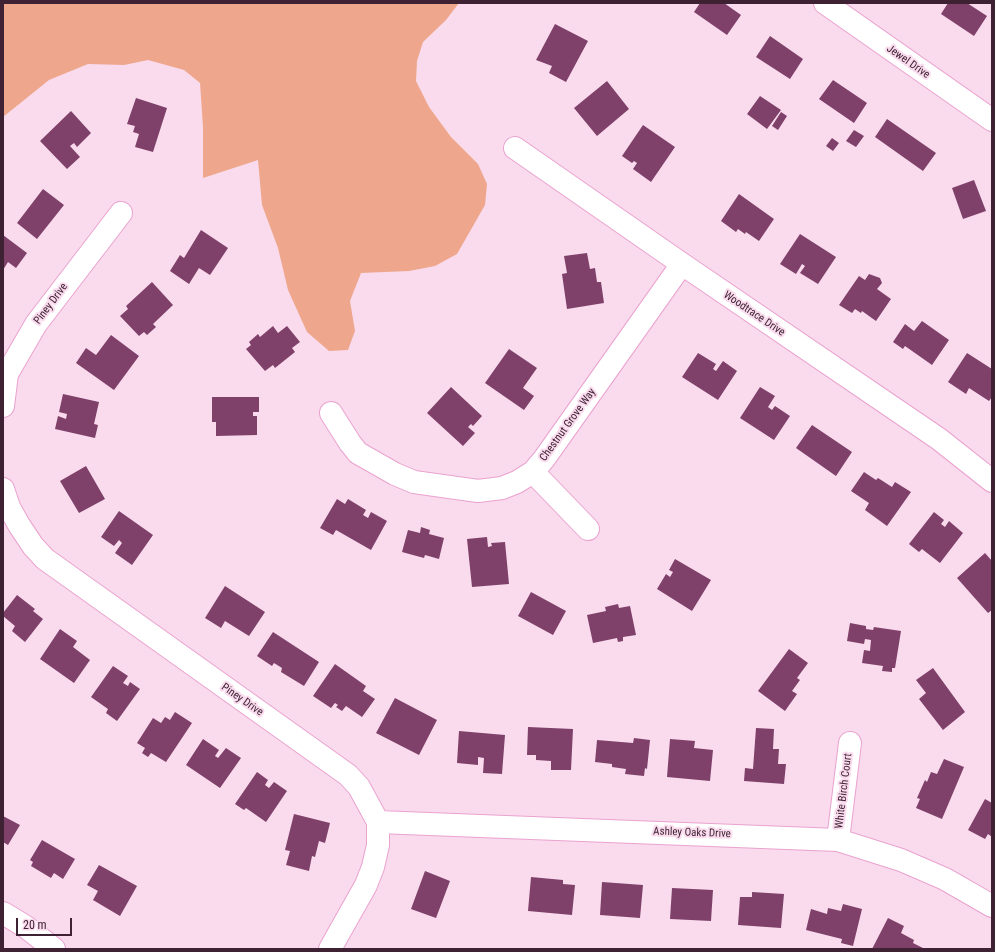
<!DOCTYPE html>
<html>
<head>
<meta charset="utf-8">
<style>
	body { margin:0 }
	#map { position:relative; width:995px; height:952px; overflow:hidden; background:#f9dbed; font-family:"Roboto Condensed",sans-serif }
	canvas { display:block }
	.frame { position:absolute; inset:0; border:4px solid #3e2234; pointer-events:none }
	.scale { position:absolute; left:16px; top:918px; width:56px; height:18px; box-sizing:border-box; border:2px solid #3e2234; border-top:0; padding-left:5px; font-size:12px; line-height:14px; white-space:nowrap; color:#3e2234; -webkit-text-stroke:3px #f9dbed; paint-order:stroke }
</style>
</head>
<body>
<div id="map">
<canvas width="995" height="952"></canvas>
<div class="frame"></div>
<div class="scale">20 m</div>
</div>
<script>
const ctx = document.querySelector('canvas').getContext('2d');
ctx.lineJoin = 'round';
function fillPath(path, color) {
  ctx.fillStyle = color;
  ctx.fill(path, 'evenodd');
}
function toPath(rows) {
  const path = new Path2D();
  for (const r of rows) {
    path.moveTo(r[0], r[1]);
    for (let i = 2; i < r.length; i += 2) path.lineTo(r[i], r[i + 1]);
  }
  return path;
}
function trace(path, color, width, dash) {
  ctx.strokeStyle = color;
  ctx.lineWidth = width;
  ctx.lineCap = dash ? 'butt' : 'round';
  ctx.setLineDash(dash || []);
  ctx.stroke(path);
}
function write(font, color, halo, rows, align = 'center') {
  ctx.font = font + ' "Roboto Condensed",sans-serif';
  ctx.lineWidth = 4;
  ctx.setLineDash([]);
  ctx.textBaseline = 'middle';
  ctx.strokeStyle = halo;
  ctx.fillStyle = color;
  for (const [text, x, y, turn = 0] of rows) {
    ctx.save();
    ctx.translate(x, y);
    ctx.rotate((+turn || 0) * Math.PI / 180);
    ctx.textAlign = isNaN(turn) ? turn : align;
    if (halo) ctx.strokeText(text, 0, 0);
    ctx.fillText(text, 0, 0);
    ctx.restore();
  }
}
fillPath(toPath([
	[3,3,459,3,446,20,423,42,417,61,416,81,429,107,451,137,478,164,487,184,485,205,457,254,435,266,409,271,361,273,350,301,355,331,348,350,329,351,307,332,288,290,278,248,262,205,258,160,203,178,203,127,200,83,184,70,148,60,124,65,88,64,49,80,3,117]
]), '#eea78c');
fillPath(toPath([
	[700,3,724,3,741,15,727,35,694,12],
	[948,3,967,3,987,16,974,36,941,14],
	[555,24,588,41,566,82,549,73,552,66,536,60],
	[770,36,803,59,790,79,756,57],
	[833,80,867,103,854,123,819,99],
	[607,81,629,109,597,136,574,108],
	[760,96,781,110,767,129,747,114],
	[136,98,167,108,153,152,135,147,139,134,133,132,135,126,127,124],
	[71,111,91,133,77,147,74,143,70,146,80,157,67,169,40,141],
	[781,112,787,116,778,130,772,126],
	[887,119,936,153,923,171,875,137],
	[643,125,675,147,651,182,633,169,637,163,634,161,632,163,622,156],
	[854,130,864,136,856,147,846,141],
	[832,138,839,143,833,151,826,146],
	[974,180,986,211,963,219,952,188],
	[43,189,64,205,37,239,17,223],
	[739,194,774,219,759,241,746,232,745,234,738,229,736,232,721,221],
	[201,230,228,248,210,275,199,268,189,284,170,271,180,255,184,258],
	[800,234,836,257,818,284,800,273,805,266,802,264,796,274,780,264],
	[3,235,27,253,16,268,8,262,3,270],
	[587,253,590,269,595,268,597,282,601,282,604,303,567,309,562,274,567,273,564,256],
	[869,274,880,278,882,283,877,289,891,299,876,321,862,311,861,313,855,309,852,313,839,305,859,276,865,280],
	[152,282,173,305,153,324,156,327,147,335,144,332,139,336,120,316,128,309,126,306],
	[922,321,949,340,932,365,905,346,903,349,893,342,905,324,914,331],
	[273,326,278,333,287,326,300,342,292,348,295,352,275,368,273,365,265,371,246,349,251,345,249,342,258,334,260,337],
	[111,335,139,356,114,390,76,363,86,348,96,355],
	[509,349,537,368,523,388,534,396,524,410,485,383],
	[698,353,716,364,713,369,716,371,723,361,737,371,718,400,682,377],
	[967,353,992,369,992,397,989,401,969,388,966,394,948,382],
	[451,387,482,416,473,426,471,424,468,427,475,433,463,446,427,413],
	[760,387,775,396,768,407,772,410,775,406,790,416,774,440,740,418],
	[63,394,99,402,94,424,98,425,95,438,55,429,58,416,66,419,67,414,59,412],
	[212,397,259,397,259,412,253,412,253,416,257,416,257,435,216,436,216,422,212,422],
	[812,425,852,452,836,476,796,448],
	[86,466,105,499,79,513,60,481],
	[864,472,876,480,878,478,892,487,895,482,911,492,887,526,865,510,869,503,851,491],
	[337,499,345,504,348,499,366,510,363,515,368,518,371,512,387,521,371,550,336,530,333,535,320,528],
	[119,511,153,535,132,565,115,553,122,543,119,540,114,546,101,537],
	[934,512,944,520,941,524,945,527,949,521,963,533,940,563,922,549,919,552,909,544],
	[421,527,430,530,429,534,444,538,439,559,425,555,424,558,402,552,408,530,420,533],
	[487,537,488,547,492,546,491,543,505,542,509,584,472,587,467,539],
	[985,553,992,561,992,610,988,613,957,578],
	[675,559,711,580,692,611,657,589,666,574,670,577,673,572,669,570],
	[225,586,265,612,249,636,225,621,221,628,205,618],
	[531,592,566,611,553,635,518,616],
	[17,595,35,609,33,611,43,619,25,642,12,631,15,626,3,616,3,613],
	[618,604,619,608,630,606,636,635,623,637,623,641,618,642,617,638,593,643,587,615,606,611,605,607],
	[850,623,866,626,866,629,873,630,874,627,901,631,895,668,892,668,892,672,882,671,883,666,862,663,864,650,870,651,871,640,865,639,864,644,847,641],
	[60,629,77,641,73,647,90,660,74,683,40,659],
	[273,632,319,662,304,686,281,672,282,668,274,663,272,666,257,656],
	[789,649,808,663,797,678,800,680,792,691,797,694,785,711,758,691],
	[335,664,366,686,363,691,375,699,362,717,346,706,342,711,336,707,338,705,335,703,331,708,313,696],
	[113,666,128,676,123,683,128,686,130,682,140,689,117,721,106,713,108,709,91,697],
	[933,668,965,712,943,730,919,699,926,693,916,680],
	[395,698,437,720,419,755,376,733],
	[175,712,192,723,166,762,151,753,148,757,142,753,145,748,137,743,153,718,161,723,165,717,170,720],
	[528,727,573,729,571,770,551,770,551,761,536,760,536,755,527,755],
	[756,728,774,729,773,749,779,749,778,764,786,764,784,784,744,781,745,768,753,769],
	[459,731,505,735,502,774,483,773,484,758,478,757,478,765,457,763],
	[634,738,650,740,647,769,645,768,644,776,625,774,626,769,612,767,612,764,595,762,597,740,633,743],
	[203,739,219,750,215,756,218,758,226,748,241,758,220,788,186,765],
	[670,739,695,741,694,748,713,750,710,781,667,777],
	[944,759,964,767,942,819,916,808,920,799,917,798,925,780,927,782,931,772,937,774],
	[257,772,268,780,265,785,269,788,274,782,287,791,266,822,246,808,244,810,235,804],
	[985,799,992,803,992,837,988,834,985,839,968,830],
	[294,814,330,823,325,843,319,841,315,857,312,856,309,871,286,865,290,851,285,850],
	[3,816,20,825,8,845,3,842],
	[42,840,75,859,63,879,54,873,51,878,31,866,33,862,30,860],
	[99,865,137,886,120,916,93,900,98,891,87,885],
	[425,871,450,881,436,918,411,909],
	[531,877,563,880,563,884,575,885,572,915,528,911],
	[602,882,643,885,640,918,600,915],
	[672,888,713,890,711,921,670,919],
	[752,892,784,894,781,928,738,925,740,897,752,897],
	[843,904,862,909,853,946,841,943,842,939,806,930,811,909,827,914,828,908,841,911],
	[888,918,904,926,901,933,914,940,913,943,923,948,922,949,872,949]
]), '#7f406a');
const minor = toPath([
	[825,3,992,120],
	[515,148,682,264,939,439,992,481],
	[3,406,7,374,36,324,121,213],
	[331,413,350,443,358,453,395,474,414,482,478,491,502,488,517,482,533,472,544,459,682,264],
	[533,472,588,529],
	[3,489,9,507,19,525,33,546,45,559,348,775,359,787,378,822,378,845,373,867,366,885,330,949],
	[378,822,838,840,901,860,945,879,992,906],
	[838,840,850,743],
	[3,913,26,927,54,949]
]);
trace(minor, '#eaa2cf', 24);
trace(minor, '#fff', 22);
write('11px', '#3e2234', '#f9dbed', [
	["Jewel Drive",908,62,35],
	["Piney Drive",51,304,-53],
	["Woodtrace Drive",754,314,34],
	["Chestnut Grove Way",568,425,-54],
	["Piney Drive",242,700,35],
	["White Birch Court",844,791,-83],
	["Ashley Oaks Drive",692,833,2]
]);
</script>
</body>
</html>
